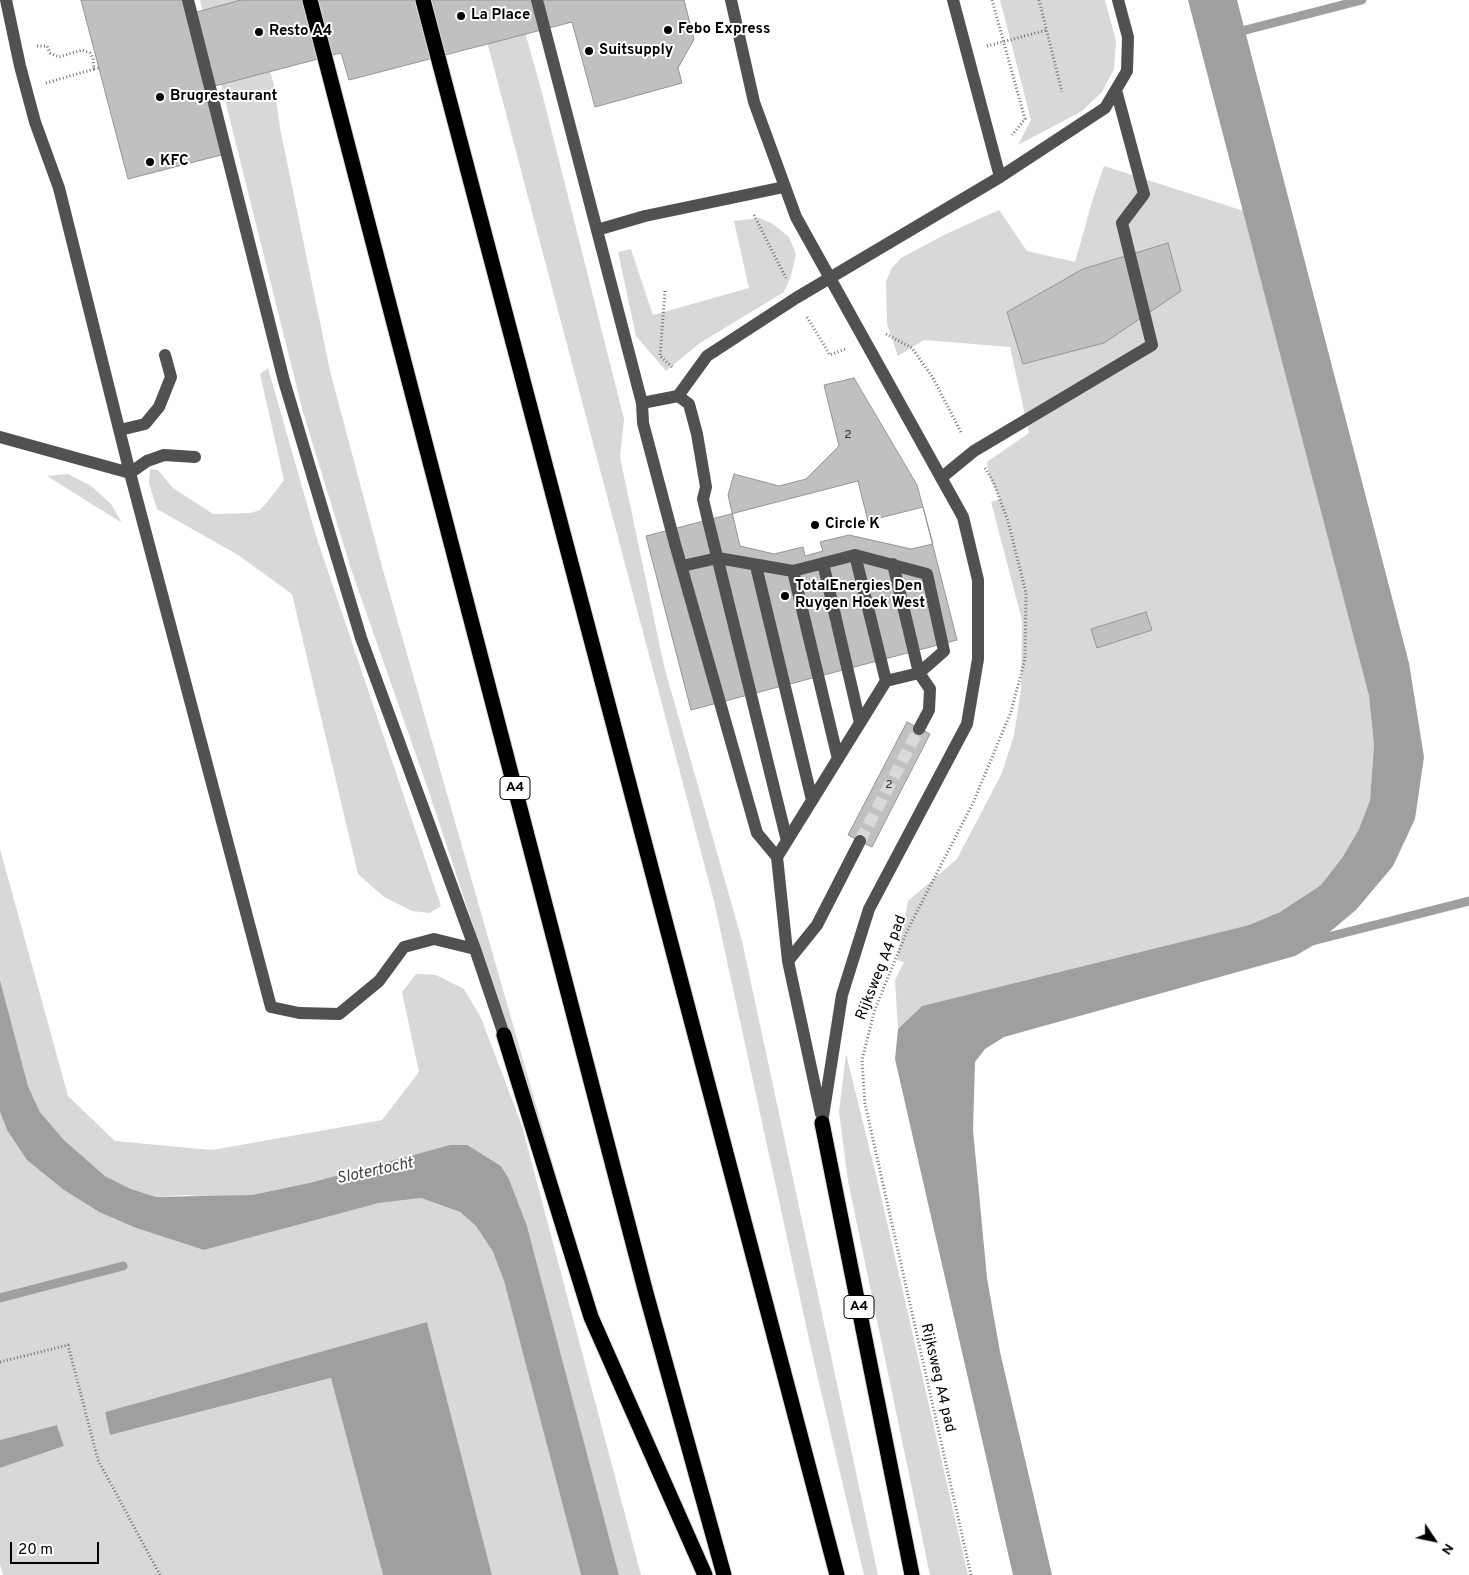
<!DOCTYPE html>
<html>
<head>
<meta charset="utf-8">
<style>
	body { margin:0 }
	#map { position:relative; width:1469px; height:1575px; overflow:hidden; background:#fff; font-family:Overpass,sans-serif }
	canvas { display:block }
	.north { position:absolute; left:1409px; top:1515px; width:50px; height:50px; -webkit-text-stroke:4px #fff; paint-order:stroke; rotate:124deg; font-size:14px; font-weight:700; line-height:20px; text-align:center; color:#000 }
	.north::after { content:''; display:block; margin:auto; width:18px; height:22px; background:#000; clip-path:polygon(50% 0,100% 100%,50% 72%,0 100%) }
	.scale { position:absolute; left:10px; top:1542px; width:89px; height:22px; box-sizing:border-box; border:2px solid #000; border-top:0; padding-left:6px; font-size:15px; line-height:18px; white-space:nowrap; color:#000; -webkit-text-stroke:4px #fff; paint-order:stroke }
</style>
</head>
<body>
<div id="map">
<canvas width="1469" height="1575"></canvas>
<div class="north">N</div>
<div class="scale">20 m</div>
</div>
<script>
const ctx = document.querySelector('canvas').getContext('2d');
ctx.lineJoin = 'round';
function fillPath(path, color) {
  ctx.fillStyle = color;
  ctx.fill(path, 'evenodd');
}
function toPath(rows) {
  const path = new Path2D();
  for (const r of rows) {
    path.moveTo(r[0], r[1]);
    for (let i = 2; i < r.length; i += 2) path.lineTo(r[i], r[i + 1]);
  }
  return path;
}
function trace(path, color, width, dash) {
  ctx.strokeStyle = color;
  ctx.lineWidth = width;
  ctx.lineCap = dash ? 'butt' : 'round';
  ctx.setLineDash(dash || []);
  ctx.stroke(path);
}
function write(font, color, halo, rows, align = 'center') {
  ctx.font = font + ' Overpass,sans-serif';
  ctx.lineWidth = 4;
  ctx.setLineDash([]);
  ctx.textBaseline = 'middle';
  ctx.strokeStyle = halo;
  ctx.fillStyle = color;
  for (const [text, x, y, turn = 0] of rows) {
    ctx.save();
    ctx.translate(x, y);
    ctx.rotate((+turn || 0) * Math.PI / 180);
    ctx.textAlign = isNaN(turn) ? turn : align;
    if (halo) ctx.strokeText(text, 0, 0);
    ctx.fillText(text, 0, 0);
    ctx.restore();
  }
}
fillPath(toPath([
	[200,0,248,0,253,11,274,85,280,128,330,371,383,570,560,1189,430,795,351,569,303,412],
	[476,0,516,0,542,93,624,419,620,457,664,666,742,941,878,1575,864,1575,812,1353,714,901],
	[1000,0,1105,0,1116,41,1114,69,1102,92,1082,111,1018,145,1031,120],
	[1104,166,1244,211,1369,696,1374,745,1370,800,1359,829,1342,858,1321,885,1280,912,1249,925,922,1006,898,1029,895,980,904,962,897,960,908,901,957,859,1002,773,1014,735,1021,689,1022,620,991,502,1000,499,989,476,987,462,1029,433,1010,347,924,340,898,356,887,324,886,281,892,268,901,258,946,234,999,210,1027,251,1075,262,1094,195],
	[759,218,773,224,789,237,796,254,791,276,784,292,700,343,666,371,636,336,618,252,631,249,653,315,749,288,734,221],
	[268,368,317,539,441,906,430,913,412,911,384,897,358,874,292,594,238,555,157,509,149,483,150,469,158,470,173,488,213,514,250,513,260,510,269,500,284,480,260,374],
	[68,474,91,486,111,504,122,523,47,476],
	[0,849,68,1096,115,1141,212,1150,382,1120,419,1072,402,992,416,974,436,975,464,989,481,1018,522,1126,641,1575,619,1575,527,1226,509,1179,501,1166,450,1145,309,1183,252,1195,210,1197,185,1195,156,1197,131,1189,105,1176,64,1140,40,1112,28,1086,0,980],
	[846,1054,878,1183,968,1575,930,1575,848,1181,839,1112],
	[0,1112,7,1130,64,1190,99,1212,136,1228,204,1250,379,1203,421,1198,460,1212,476,1226,493,1252,504,1281,581,1575,492,1575,427,1322,105,1412,110,1435,332,1378,383,1575,3,1575,0,1565,0,1468,64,1446,57,1425,0,1440,0,1297,53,1284,0,1296]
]), '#d8d8d8');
fillPath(toPath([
	[1188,0,1237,0,1409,663,1424,757,1415,819,1393,866,1356,910,1314,945,1295,956,1004,1037,985,1049,975,1062,973,1130,987,1278,1000,1352,1052,1575,1013,1575,895,1059,898,1029,922,1006,1249,925,1280,912,1321,885,1342,858,1359,829,1370,800,1374,745,1369,696],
	[0,980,28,1086,40,1112,64,1140,105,1176,131,1189,156,1197,252,1195,309,1183,450,1145,467,1145,501,1166,509,1179,527,1226,619,1575,581,1575,504,1281,493,1252,476,1226,460,1212,421,1198,379,1203,204,1250,136,1228,99,1212,64,1190,27,1160,7,1130,0,1112],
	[427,1322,492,1575,383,1575,331,1378,110,1435,105,1412],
	[57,1425,64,1446,0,1468,0,1440]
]), '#9f9f9f');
trace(toPath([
	[1234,33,1362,0],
	[1312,941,1469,901],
	[0,1298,123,1266]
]), '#9f9f9f', 9);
const building = toPath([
	[81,0,189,0,193,13,241,0,684,0,694,39,678,68,682,83,595,107,572,22,349,80,341,53,211,87,229,153,128,179,81,0],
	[1168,243,1181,291,1104,343,1023,364,1007,312,1083,269,1168,243],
	[854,378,917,485,933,544,911,549,849,535,820,542,823,551,805,556,803,547,774,554,740,546,728,495,734,474,779,486,806,479,839,446,824,385,854,378],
	[858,481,868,521,923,507,957,640,691,710,646,536,858,481],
	[1146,612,1152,630,1097,648,1091,629,1146,612],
	[907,722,930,734,872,847,848,835,907,722]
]);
fillPath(building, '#c0c0c0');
trace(building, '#959595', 1);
trace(toPath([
	[860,841,919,729]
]), '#d9d9d9', 12, [12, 6]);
const highway = toPath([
	[310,0,646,1293,724,1575],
	[423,0,837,1575],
	[504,1035,591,1317,705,1575],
	[822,1123,912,1575]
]);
trace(highway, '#dbdbdb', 17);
trace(toPath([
	[992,0,1025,119,1012,135],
	[1039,0,1062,92],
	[37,46,47,46,50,53,59,57,82,50,90,53,93,58,94,69,99,68],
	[987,46,1047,30],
	[46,83,94,69],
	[754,215,786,278],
	[665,291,660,356,672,367],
	[807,317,830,355,845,349],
	[886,334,912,348,933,378,962,434],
	[0,1362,68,1345,98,1460,160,1575],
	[971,1575,865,1104,862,1060,875,1009,907,931,973,803,1011,712,1025,659,1026,593,1008,521,993,481,985,468]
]), '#737373', 3, [1, 2.5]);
trace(toPath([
	[6,0,20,66,35,122,59,188,130,473,271,1007,299,1013,339,1014,379,981,404,947,434,939,475,949],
	[188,0,284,381,361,638,475,949,504,1035],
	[537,0,642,403,643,423,675,544,757,833,777,857,788,961,821,1114],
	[731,0,754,102,796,217,963,517,978,580,978,659,967,724,869,909,842,995,822,1123],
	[1000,177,1105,108,1127,71,1128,37,1118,0],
	[597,230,645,216,784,187],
	[678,396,689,404,697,434,706,487,703,499,707,516,787,841],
	[642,403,678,396,707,356,796,298,1000,177,953,0],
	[120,430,145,424,159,407,171,377,165,355],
	[0,437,130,473,147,461,164,455,195,457],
	[941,478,974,451,1152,345,1122,223,1144,194,1116,90],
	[855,555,886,681],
	[823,563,860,723],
	[893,564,919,673,930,689,929,710,919,729],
	[682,566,718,558,793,571,855,555,927,574,944,651,919,673,886,681,777,857],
	[756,566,812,800],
	[793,571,838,759],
	[788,961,817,925,860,841]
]), '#515151', 12);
trace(highway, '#000', 15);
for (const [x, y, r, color] of [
	[461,16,5,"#000"],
	[668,30,5,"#000"],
	[259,32,5,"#000"],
	[589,51,5,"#000"],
	[160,97,5,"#000"],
	[150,162,5,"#000"],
	[815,525,5,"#000"],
	[785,596,5,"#000"]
]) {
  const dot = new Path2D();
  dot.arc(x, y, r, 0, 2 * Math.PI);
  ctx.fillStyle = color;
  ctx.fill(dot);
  trace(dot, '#fff', 2);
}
write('12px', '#303030', null, [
	["2",848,436],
	["2",889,786]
]);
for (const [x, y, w] of [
	[515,788,30],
	[859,1307,30]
]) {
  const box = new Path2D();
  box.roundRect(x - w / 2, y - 11.5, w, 23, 4);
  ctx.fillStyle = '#fff';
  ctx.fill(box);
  trace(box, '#000', 1);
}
write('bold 14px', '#000', null, [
	["A4",515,788],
	["A4",859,1307]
]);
write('bold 15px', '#000', '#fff', [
	["La Place",471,16],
	["Febo Express",678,30],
	["Resto A4",269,32],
	["Suitsupply",599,51],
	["Brugrestaurant",170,97],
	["KFC",160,162],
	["Circle K",825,525],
	["TotalEnergies Den",795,587],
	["Ruygen Hoek West",795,604]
], 'left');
write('15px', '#000', '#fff', [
	["Rijksweg A4 pad",882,968,-68],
	["Rijksweg A4 pad",937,1378,77]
]);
write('italic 16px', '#404040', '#fff', [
	["Slotertocht",375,1172,-12]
]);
</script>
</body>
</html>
